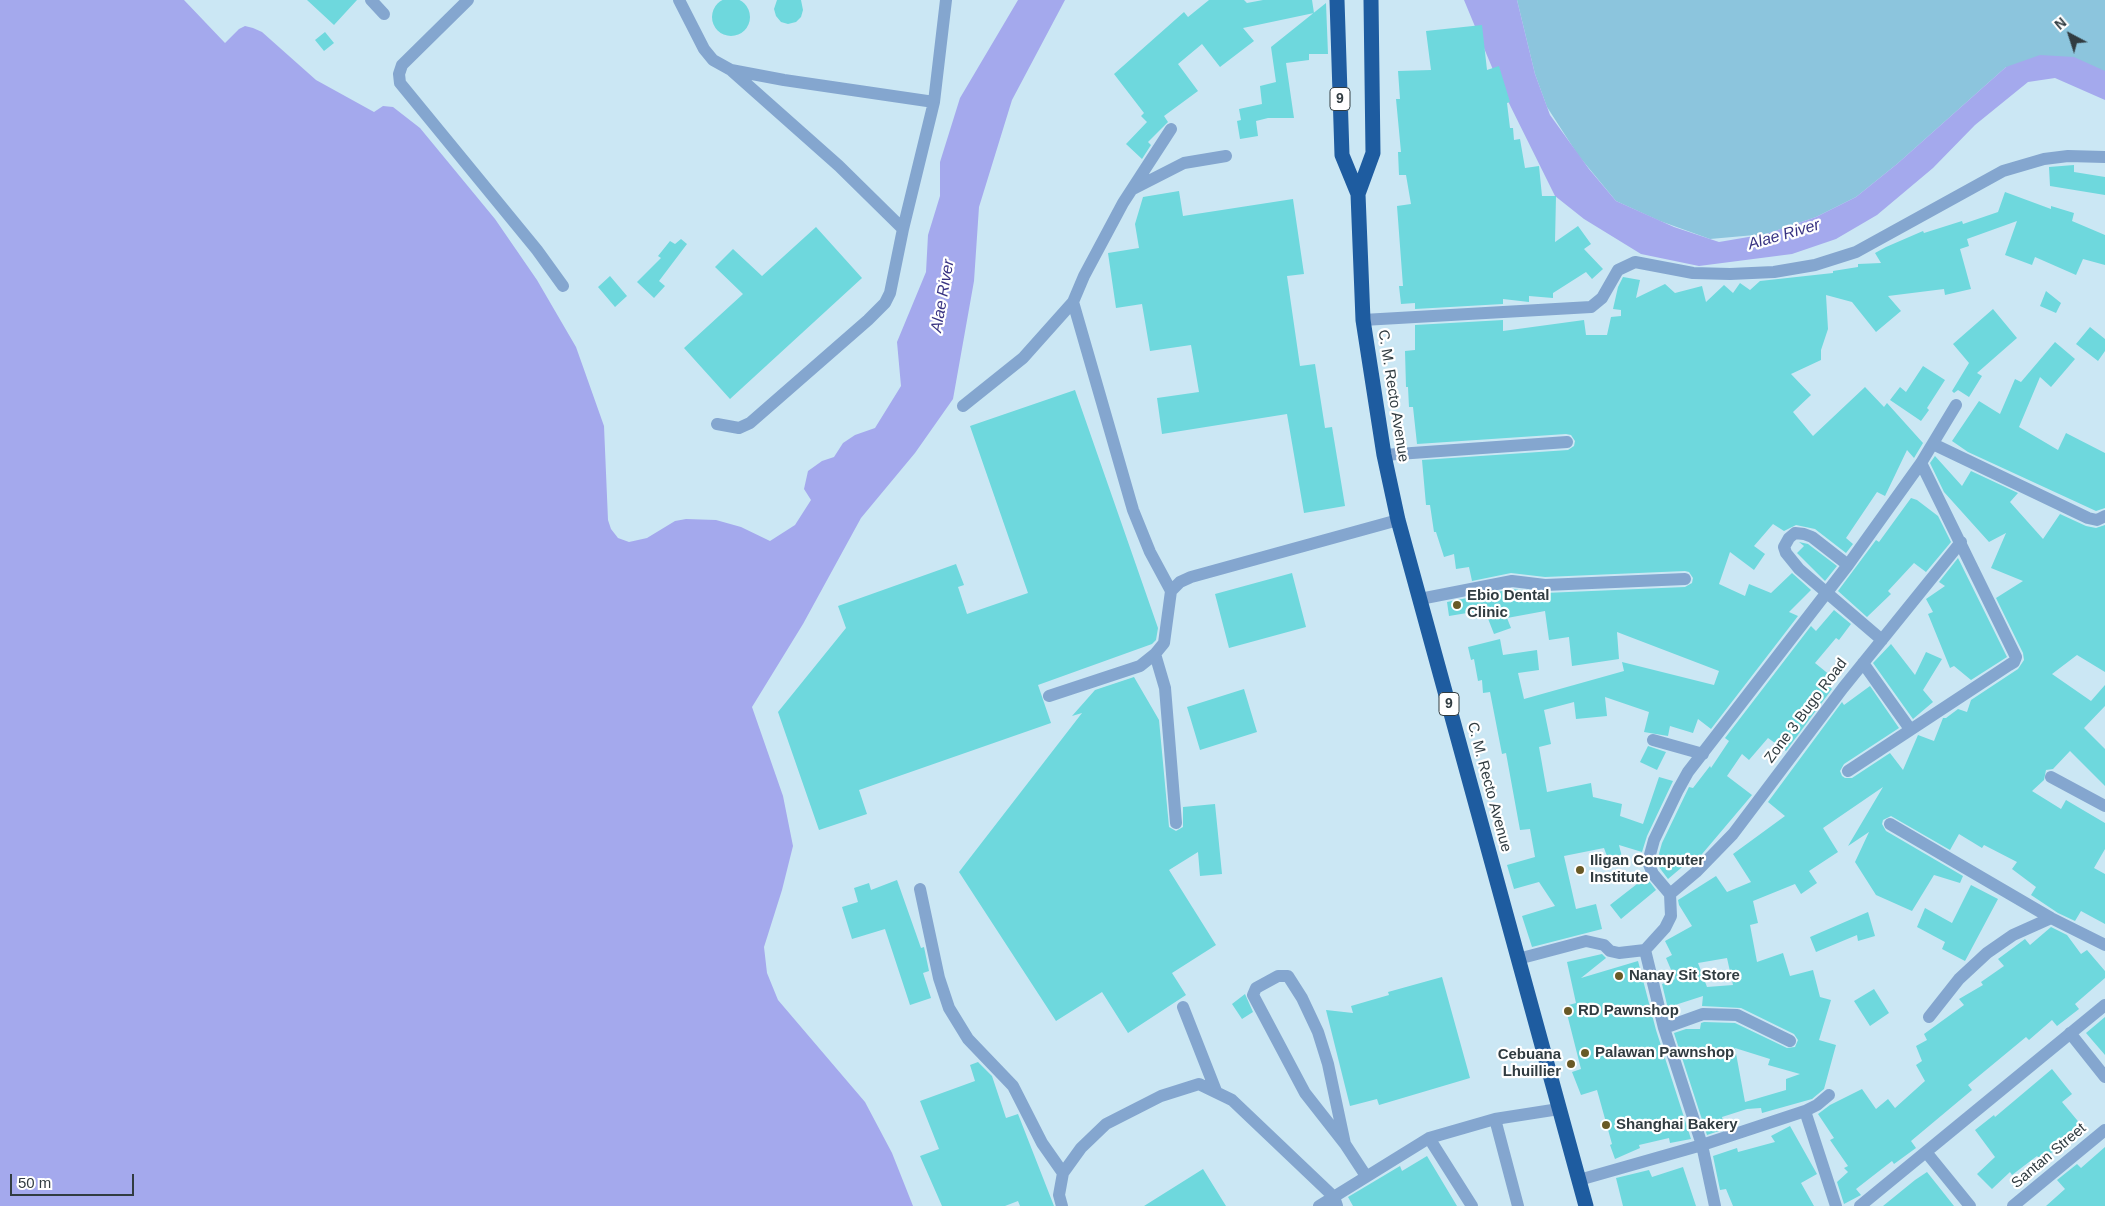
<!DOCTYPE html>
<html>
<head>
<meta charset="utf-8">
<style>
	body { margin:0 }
	#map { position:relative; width:2105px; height:1206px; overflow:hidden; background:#cbe7f4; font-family:Arial,sans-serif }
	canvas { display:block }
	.north { position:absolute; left:2045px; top:10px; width:50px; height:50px; -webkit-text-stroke:4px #fff; paint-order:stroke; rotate:320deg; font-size:14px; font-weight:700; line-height:20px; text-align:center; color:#313c41 }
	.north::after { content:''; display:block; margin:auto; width:18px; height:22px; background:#313c41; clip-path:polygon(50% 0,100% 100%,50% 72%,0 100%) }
	.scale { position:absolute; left:10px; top:1174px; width:124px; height:22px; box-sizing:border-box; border:2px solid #313c41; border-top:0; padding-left:6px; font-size:15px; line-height:18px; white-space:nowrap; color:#313c41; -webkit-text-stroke:4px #fff; paint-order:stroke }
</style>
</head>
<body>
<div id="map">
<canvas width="2105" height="1206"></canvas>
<div class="north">N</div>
<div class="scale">50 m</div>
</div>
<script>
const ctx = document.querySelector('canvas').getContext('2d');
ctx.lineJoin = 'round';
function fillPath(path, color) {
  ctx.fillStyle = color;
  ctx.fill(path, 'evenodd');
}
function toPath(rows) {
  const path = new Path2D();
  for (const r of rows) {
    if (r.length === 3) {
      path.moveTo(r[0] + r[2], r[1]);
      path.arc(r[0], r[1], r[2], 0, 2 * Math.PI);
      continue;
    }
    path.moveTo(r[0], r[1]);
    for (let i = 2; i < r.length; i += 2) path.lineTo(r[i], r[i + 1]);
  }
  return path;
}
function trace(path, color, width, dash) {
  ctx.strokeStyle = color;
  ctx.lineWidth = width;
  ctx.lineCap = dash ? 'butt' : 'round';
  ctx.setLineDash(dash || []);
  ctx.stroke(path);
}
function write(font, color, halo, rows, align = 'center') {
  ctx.font = font + ' Arial,sans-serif';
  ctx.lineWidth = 4.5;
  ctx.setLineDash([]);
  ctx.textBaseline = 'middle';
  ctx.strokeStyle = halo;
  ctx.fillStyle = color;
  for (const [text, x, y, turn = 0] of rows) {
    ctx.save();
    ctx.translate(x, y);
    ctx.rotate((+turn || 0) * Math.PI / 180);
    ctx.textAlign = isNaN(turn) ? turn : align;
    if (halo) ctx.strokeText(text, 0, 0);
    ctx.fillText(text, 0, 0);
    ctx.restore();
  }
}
fillPath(toPath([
	[1517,0,2105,0,2105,73,2006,67,1897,164,1856,197,1816,217,1766,234,1710,239,1660,221,1616,201,1578,155,1547,107,1535,74]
]), '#8cc5dd');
fillPath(toPath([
	[0,0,184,0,225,43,239,29,245,26,253,28,262,32,316,80,374,112,383,106,393,107,420,128,495,219,537,280,576,347,604,426,608,520,611,529,618,538,629,542,647,538,675,521,686,519,716,520,741,527,770,541,795,525,811,500,804,489,808,471,822,461,834,457,843,443,855,435,875,428,901,386,897,342,926,272,928,235,940,196,940,162,960,98,1018,0,1065,0,1012,100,979,207,974,281,953,399,915,453,861,518,803,624,752,707,783,796,793,846,782,890,764,947,767,973,778,1000,865,1102,892,1153,913,1206,0,1206],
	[1464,0,1517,0,1535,74,1550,115,1589,169,1616,201,1674,227,1719,242,1766,234,1816,217,1856,197,1897,164,2006,67,2040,55,2074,57,2105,71,2105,100,2055,78,2028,82,1975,125,1933,168,1877,215,1836,239,1792,254,1699,266,1641,254,1584,219,1555,196,1496,77]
]), '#a4a9ed');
fillPath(toPath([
	[731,17,19],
	[307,0,357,0,334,25],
	[777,0,801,0,803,10,801,17,796,22,788,24,781,22,776,16,774,9],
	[1209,0,1244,0,1247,3,1263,0,1312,0,1314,13,1243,28,1254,41,1220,67,1202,44,1178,64,1198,91,1164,116,1168,122,1148,142,1151,145,1142,159,1126,144,1147,122,1141,116,1144,113,1114,74,1184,12,1188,17],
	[1326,3,1328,54,1309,54,1309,60,1286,63,1294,118,1268,118,1256,121,1258,136,1240,139,1237,121,1241,120,1239,109,1262,104,1260,86,1276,82,1271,47],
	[1482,25,1487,70,1499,66,1510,102,1507,103,1510,128,1513,128,1514,140,1520,139,1525,168,1539,166,1542,196,1556,196,1555,242,1578,226,1591,244,1584,249,1603,269,1592,279,1586,272,1553,293,1553,298,1529,296,1529,302,1503,299,1503,304,1415,309,1415,303,1401,304,1399,286,1403,286,1397,206,1411,204,1406,175,1399,175,1398,152,1401,152,1396,99,1400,99,1398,71,1431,70,1426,31],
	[325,32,334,43,324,51,315,40],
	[2074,165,2074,172,2105,177,2105,195,2050,186,2049,167],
	[1179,191,1183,216,1293,199,1304,274,1287,276,1300,366,1315,364,1325,428,1332,427,1345,506,1304,513,1287,414,1162,434,1157,398,1199,392,1191,345,1150,351,1142,304,1116,308,1108,253,1139,248,1135,224,1143,197],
	[2005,192,2051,209,2051,206,2074,213,2072,221,2105,235,2105,265,2083,259,2076,275,2035,257,2032,265,2005,255,2017,221,1967,239,1969,246,1960,249,1971,289,1945,295,1944,289,1888,296,1901,311,1876,332,1852,302,1826,295,1828,329,1821,350,1821,360,1791,374,1811,395,1793,412,1813,436,1865,387,1884,407,1887,403,1923,443,1914,458,1907,450,1885,496,1877,492,1846,538,1853,544,1846,553,1815,529,1796,525,1784,531,1773,524,1754,546,1765,554,1754,570,1730,552,1719,584,1745,596,1749,584,1771,593,1792,573,1811,590,1789,612,1798,616,1711,729,1698,719,1693,733,1670,726,1668,736,1644,732,1649,712,1605,697,1607,716,1576,719,1574,702,1544,710,1551,744,1539,747,1547,792,1591,783,1593,797,1622,804,1620,816,1643,824,1659,777,1673,781,1647,836,1642,852,1619,845,1622,857,1609,862,1604,848,1564,856,1576,909,1596,904,1602,929,1532,947,1522,916,1555,906,1539,882,1514,889,1507,865,1535,857,1530,829,1520,830,1506,753,1502,754,1490,692,1483,693,1482,680,1478,681,1474,659,1471,660,1468,647,1500,639,1503,655,1537,650,1539,670,1518,673,1524,699,1624,671,1622,662,1714,685,1719,671,1617,632,1619,659,1572,666,1569,637,1549,640,1545,611,1507,618,1511,628,1494,634,1487,616,1475,619,1473,612,1449,616,1447,602,1512,589,1545,593,1685,587,1692,583,1693,578,1689,572,1685,571,1545,577,1511,573,1472,581,1469,567,1456,569,1454,554,1444,557,1436,532,1434,532,1430,505,1426,505,1422,460,1568,450,1574,446,1575,441,1571,435,1566,434,1417,444,1413,407,1409,407,1408,387,1406,387,1405,351,1415,350,1415,325,1503,320,1503,331,1584,320,1586,335,1607,335,1611,317,1621,316,1621,310,1613,309,1618,287,1623,277,1640,280,1636,298,1665,284,1675,293,1702,286,1706,302,1724,285,1733,293,1740,283,1750,290,1760,281,1833,273,1833,271,1858,267,1858,264,1881,263,1875,253,1886,247,1923,231,1924,233,1962,221,1963,224,1998,212],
	[816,227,862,278,730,399,684,348,743,294,715,267,733,249,762,276],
	[681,239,687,244,659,281,665,286,654,298,637,282,661,258,658,256,670,241,675,244],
	[610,276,627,296,615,307,598,287],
	[2046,291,2061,303,2056,313,2040,306],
	[1993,309,2017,338,1977,373,1982,376,1969,397,1958,390,1954,393,1952,391,1969,363,1953,344],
	[2090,327,2105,339,2105,351,2098,361,2076,344],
	[2055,342,2075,359,2051,387,2040,377,2019,427,2058,450,2066,433,2105,453,2105,508,2096,511,1968,452,1952,441,1979,401,2000,414,2015,379,2021,382],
	[1923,366,1945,380,1927,408,1929,410,1921,421,1890,400,1900,387,1906,392],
	[1075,390,1158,628,1156,640,1152,644,1038,685,1051,723,859,790,867,814,819,830,778,712,846,628,838,606,956,564,964,585,958,587,967,614,1028,593,970,426],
	[1935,456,1962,486,1971,471,2018,493,2010,502,2043,539,2060,514,2086,526,2096,528,2105,525,2105,672,2077,655,2052,674,2091,701,2105,685,2105,706,2084,728,2105,749,2105,786,2070,751,2053,769,2046,770,2044,780,2032,791,2061,809,2066,800,2105,823,2105,849,2094,868,2105,874,2105,924,2081,911,2075,921,2058,913,2031,895,2036,887,2012,869,2017,862,1984,845,1982,848,1959,834,1950,850,1891,816,1883,820,1882,824,1886,831,1963,876,1960,883,1934,875,1912,911,1876,895,1855,862,1869,832,1848,846,1883,787,1823,828,1838,852,1809,871,1817,883,1801,894,1795,884,1753,901,1758,923,1750,925,1757,962,1783,953,1790,976,1813,970,1820,997,1831,1000,1819,1040,1836,1045,1824,1089,1812,1099,1762,1113,1761,1108,1747,1109,1722,1117,1725,1129,1707,1135,1674,1033,1686,1029,1700,1029,1701,1023,1704,1022,1735,1023,1787,1048,1795,1047,1798,1040,1794,1034,1741,1008,1702,1006,1703,996,1672,1006,1675,1015,1670,1017,1662,984,1675,979,1666,958,1672,955,1665,941,1692,926,1679,905,1678,900,1716,876,1727,892,1751,882,1733,854,1785,816,1768,802,1842,702,1844,705,1870,686,1899,728,1844,764,1840,771,1842,776,1845,778,1852,778,1890,753,1903,770,1918,735,1934,741,1943,718,1946,718,1958,709,1967,712,1971,700,2018,669,2024,660,2023,653,1996,598,2023,581,1991,568,2006,533,1989,542,1944,492,1930,463],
	[1727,958,1733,985,1707,987,1698,963],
	[1735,1048,1770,1059,1768,1065,1800,1074,1786,1079,1786,1090,1745,1102],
	[1911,498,1917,500,1938,516,1951,542,1926,572,1914,563,1888,591,1891,594,1867,617,1838,591,1876,540,1879,542],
	[1799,542,1808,544,1837,566,1825,581,1797,553,1804,546],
	[1958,558,2007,657,1971,680,1954,666,1950,668,1928,614,1933,612,1926,599,1945,586,1939,582],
	[1292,573,1306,627,1229,648,1215,594],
	[1834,610,1851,624,1839,640,1836,638,1815,663,1836,680,1830,687,1832,689,1786,751,1768,738,1749,760,1742,754,1727,776,1752,795,1697,860,1694,857,1668,879,1659,867,1668,860,1658,857,1662,843,1689,787,1693,788,1710,766,1711,768,1729,741,1725,738,1811,626,1816,631],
	[1891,644,1915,675,1926,652,1942,659,1923,690,1933,702,1913,719,1873,663],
	[1134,677,1159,720,1169,827,1176,831,1183,827,1183,807,1215,804,1222,874,1200,876,1198,852,1169,870,1216,945,1172,973,1186,995,1128,1033,1102,992,1056,1021,959,872,1082,713,1072,716,1095,690],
	[1244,689,1257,732,1200,750,1187,707],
	[1648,746,1666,752,1657,770,1640,762],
	[1646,877,1656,890,1621,919,1610,905],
	[897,880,921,948,924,947,929,971,923,973,931,998,910,1005,885,929,852,939,842,907,858,902,854,888,869,883,871,890],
	[1971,885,1998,899,1965,961,1942,949,1945,942,1917,927,1925,908,1952,923],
	[1868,912,1875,936,1858,941,1857,935,1816,952,1810,937],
	[2051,927,2067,935,2081,954,2087,950,2105,971,2105,978,2075,1004,2079,1009,2057,1026,2052,1020,2029,1040,2026,1037,1968,1085,1972,1090,1911,1141,1916,1148,1894,1164,1892,1161,1856,1189,1861,1195,1844,1204,1837,1182,1848,1172,1844,1168,1848,1166,1830,1140,1834,1138,1818,1114,1830,1105,1862,1089,1876,1109,1888,1099,1895,1108,1925,1081,1916,1065,1922,1061,1916,1046,1927,1040,1924,1034,1964,1005,1959,999,1983,985,1981,982,2004,966,1998,959,2025,939,2030,945],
	[1602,954,1606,958,1581,978,1638,961,1656,1030,1691,1139,1670,1143,1669,1138,1639,1145,1640,1148,1615,1159,1610,1145,1612,1144,1597,1090,1581,1095,1572,1072,1581,1069,1565,1006,1576,1003,1567,962],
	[1442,977,1470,1078,1379,1105,1377,1099,1350,1106,1326,1010,1353,1013,1351,1006,1389,995,1388,992],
	[1874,989,1889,1013,1870,1026,1854,1001],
	[1245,994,1253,1012,1242,1019,1232,1004],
	[2105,1017,2105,1055,2086,1033],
	[978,1062,992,1076,1006,1118,1018,1114,1054,1206,1020,1206,1018,1201,1005,1206,942,1206,920,1156,939,1149,920,1101,975,1081,970,1065],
	[2052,1069,2072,1094,2062,1102,2082,1126,2042,1161,2037,1156,2012,1175,2010,1172,1992,1189,1977,1174,1995,1157,1975,1130,1994,1115,1995,1117],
	[1790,1126,1817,1174,1801,1183,1814,1206,1733,1206,1726,1189,1720,1190,1713,1156,1737,1148,1738,1152,1775,1142,1771,1136],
	[2105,1147,2105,1206,2046,1206,2065,1189,2057,1180,2077,1164,2081,1168],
	[1427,1156,1457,1206,1353,1206,1348,1197,1400,1166,1402,1171],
	[1683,1167,1696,1206,1623,1206,1616,1178,1649,1170,1652,1177],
	[1203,1169,1226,1206,1144,1206],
	[1927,1172,1954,1206,1883,1206,1915,1180]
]), '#6ed8dd');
trace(toPath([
	[371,0,384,14],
	[468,0,402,65,399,74,400,83,537,250,563,286],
	[679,0,704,49,713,60,731,70,784,80,934,102],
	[732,71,839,166,903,229],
	[1133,189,1184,163,1226,156],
	[1073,302,1133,510,1150,552,1171,591],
	[1363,320,1591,307,1602,298,1618,270,1635,262,1693,273,1730,274,1774,272,1815,265,1856,252,2003,171,2044,159,2068,156,2105,157],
	[963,406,1023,358,1073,302,1084,276,1123,203,1171,129],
	[717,424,739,428,750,423,868,320,885,303,890,293,903,229,934,102,946,0],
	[1933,444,2088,518,2097,520,2105,516],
	[1384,455,1567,442],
	[1848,565,1812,537,1804,534,1795,533,1789,538,1784,547,1786,553,1799,569,1882,640],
	[1420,599,1512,581,1545,585,1685,579],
	[1155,654,1165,688,1176,823],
	[1863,663,1910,729],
	[1049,696,1140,666,1155,654,1164,643,1171,591,1180,582,1191,577,1398,520],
	[1653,740,1703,754],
	[1848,771,2009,665,2014,662,2016,657,1921,463],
	[2051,777,2105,806],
	[1890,824,2051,918,2105,945],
	[920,889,939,978,949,1008,968,1039,1013,1086,1042,1143,1063,1173],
	[1670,894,1696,872,1733,834,1843,688,1961,542],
	[1645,950,1664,1028,1702,1145,1715,1206],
	[1518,959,1586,941,1604,945,1610,951,1619,953,1645,950,1665,928,1671,916,1670,894,1653,874,1648,862,1654,840,1678,790,1688,772,1848,565,1921,463,1956,405],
	[1183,1007,1216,1091],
	[1929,1017,1959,979,1987,953,2013,935,2051,918],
	[1664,1028,1703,1014,1737,1015,1790,1041],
	[2070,1033,2105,1077],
	[1805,1111,1817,1105,1829,1095],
	[1495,1119,1518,1206],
	[1429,1138,1472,1206],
	[1345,1144,1305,1093,1253,995,1256,988,1278,976,1288,976,1302,998,1318,1032,1328,1064,1345,1144,1366,1176],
	[1926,1152,1970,1206],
	[1579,1180,1702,1145,1805,1111,1836,1206],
	[1062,1206,1059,1195,1063,1173,1081,1148,1106,1124,1161,1096,1199,1084,1232,1100,1334,1197,1337,1206],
	[1319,1206,1429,1138,1495,1119,1559,1109],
	[1860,1206,2105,1005],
	[2013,1206,2105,1130]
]), '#84a6cf', 12);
trace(toPath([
	[1337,0,1342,155,1358,194,1363,320,1384,455,1398,520,1586,1206],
	[1358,194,1373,153,1371,0]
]), '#1e5ca0', 15);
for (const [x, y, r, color] of [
	[1457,605,5,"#695926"],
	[1580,870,5,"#695926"],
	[1619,976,5,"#695926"],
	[1568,1011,5,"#695926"],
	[1585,1053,5,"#695926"],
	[1571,1064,5,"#695926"],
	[1606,1125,5,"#695926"]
]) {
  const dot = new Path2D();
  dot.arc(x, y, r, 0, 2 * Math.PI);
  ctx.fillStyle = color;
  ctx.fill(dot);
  trace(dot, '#fff', 2);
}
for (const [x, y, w] of [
	[1340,99,20],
	[1449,704,20]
]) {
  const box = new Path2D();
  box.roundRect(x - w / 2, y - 11.5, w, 23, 4);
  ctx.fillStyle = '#fff';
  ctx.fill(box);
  trace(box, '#313c41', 1);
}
write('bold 14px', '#313c41', null, [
	["9",1340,99],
	["9",1449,704]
]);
write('15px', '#313c41', '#fff', [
	["C. M. Recto Avenue",1393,396,81],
	["Zone 3 Bugo Road",1806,711,-53],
	["C. M. Recto Avenue",1489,787,75],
	["Santan Street",2049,1156,-40]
]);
write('bold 15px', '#313c41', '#fff', [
	["Ebio Dental",1467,596],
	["Clinic",1467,613],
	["Iligan Computer",1590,861],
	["Institute",1590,878],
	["Nanay Sit Store",1629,976],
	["RD Pawnshop",1578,1011],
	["Palawan Pawnshop",1595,1053],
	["Cebuana",1561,1055,"right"],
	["Lhuillier",1561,1072,"right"],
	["Shanghai Bakery",1616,1125]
], 'left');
write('italic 16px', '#393483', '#fff', [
	["Alae River",1784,235,-16],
	["Alae River",943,296,-80]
]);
</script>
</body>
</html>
